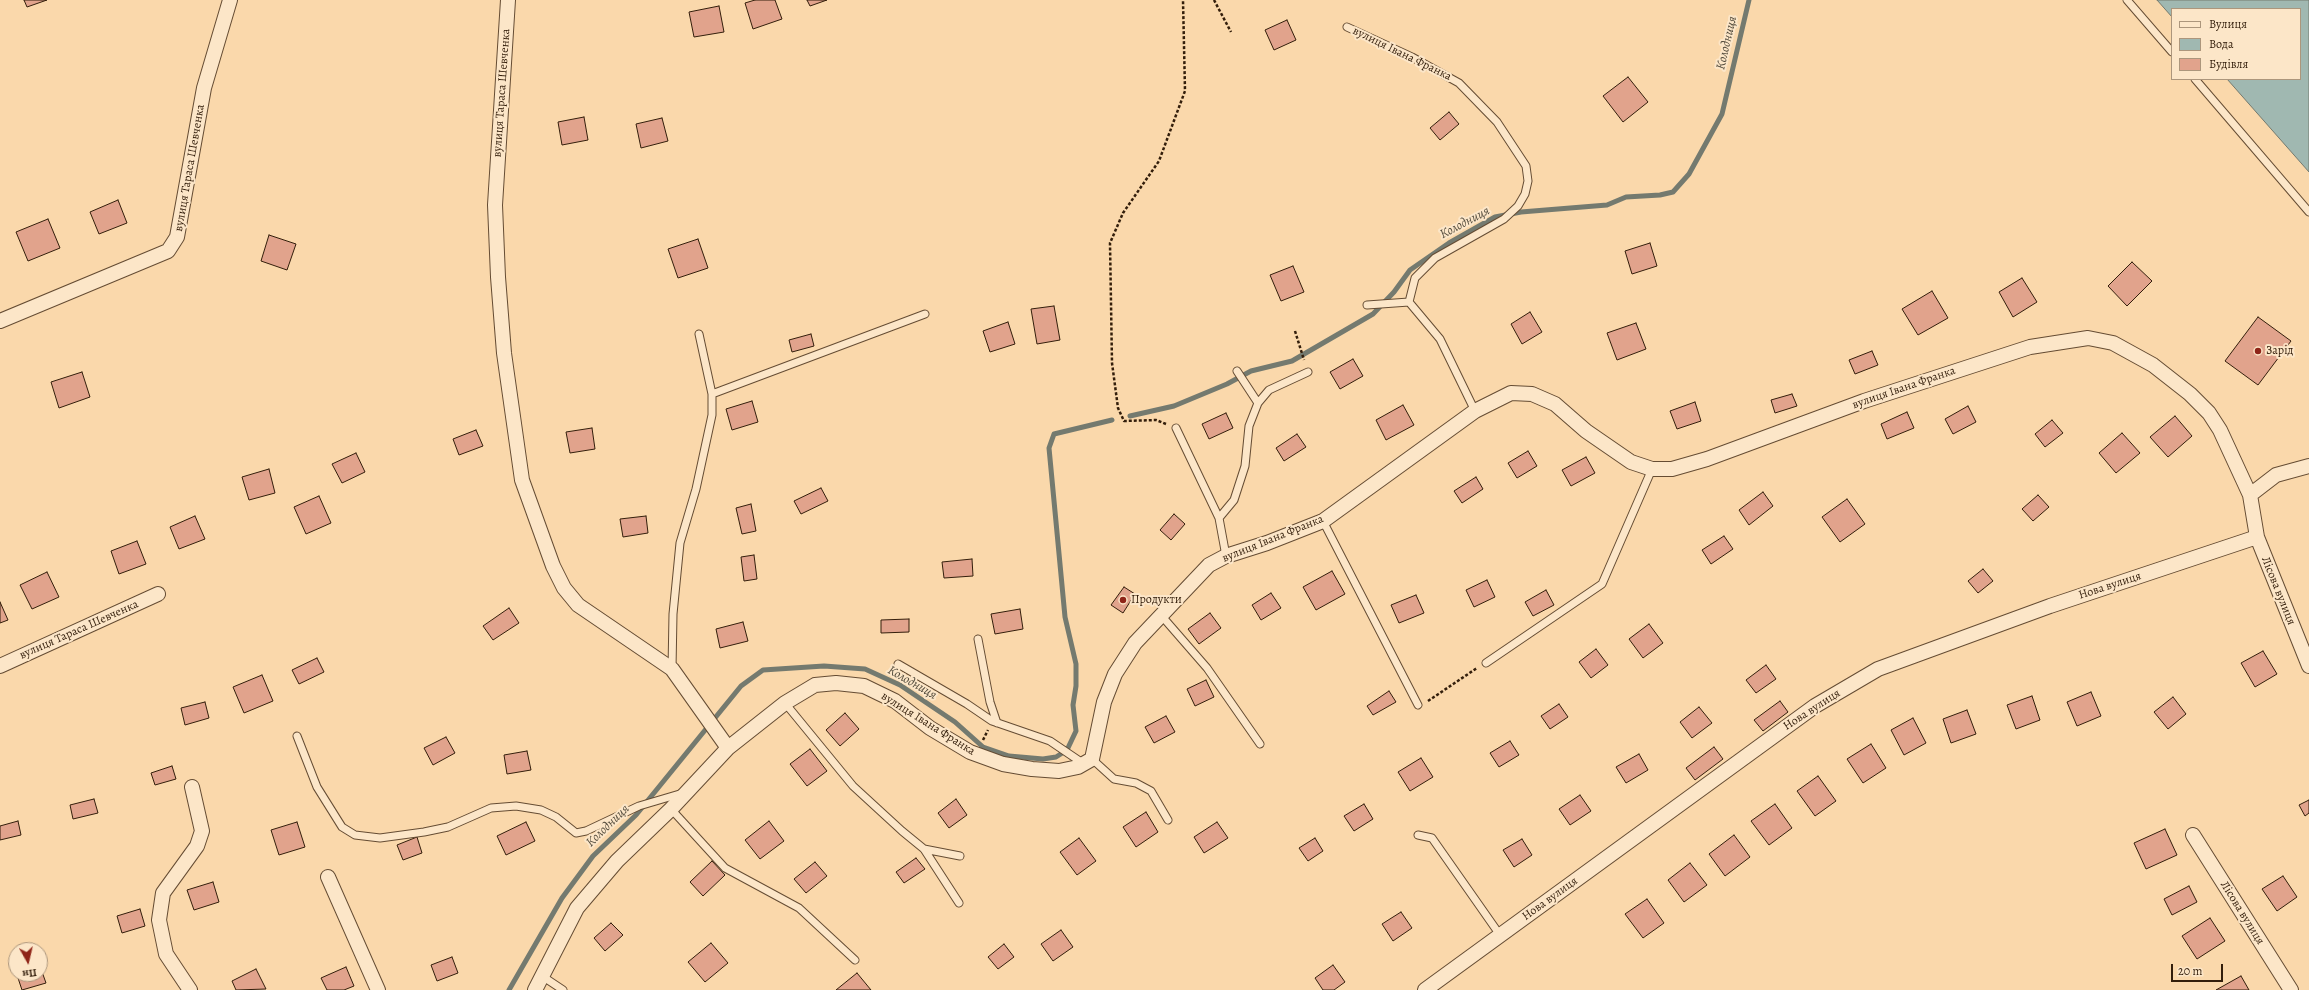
<!DOCTYPE html>
<html>
<head>
<meta charset="utf-8">
<style>
	body { margin:0 }
	#map { position:relative; width:2309px; height:990px; overflow:hidden; background:#fad8ab; font-family:Alegreya,serif }
	canvas { display:block }
	.legend { position:absolute; left:2171px; top:8px; width:130px; height:72px; box-sizing:border-box; background:#fce6c8; border:1px solid #ac967c; margin:0; padding:5px 7px; list-style:none; font-size:12px; color:#331e0b }
	.legend li { display:flex; align-items:center; gap:8px; height:20px }
	.legend b { width:20px; border:1px solid #ac967c }
	.north { position:absolute; left:8px; top:942px; width:40px; height:40px; box-sizing:border-box; background:#fce6c8; border:1px solid #ac967c; border-radius:50%; rotate:172deg; font-size:11px; font-weight:700; line-height:16px; text-align:center; color:#331e0b }
	.north::after { content:''; display:block; margin:auto; width:14px; height:18px; background:#8f2418; clip-path:polygon(50% 0,100% 100%,50% 72%,0 100%) }
	.scale { position:absolute; left:2171px; top:964px; width:52px; height:18px; box-sizing:border-box; border:2px solid #331e0b; border-top:0; padding-left:5px; font-size:12px; line-height:14px; white-space:nowrap; color:#331e0b; -webkit-text-stroke:3px #fce6c8; paint-order:stroke }
</style>
</head>
<body>
<div id="map">
<canvas width="2309" height="990"></canvas>
<ul class="legend">
<li><b style="height:5px;background:#fce6c8"></b>Вулиця</li>
<li><b style="height:11px;background:#a0b8b1"></b>Вода</li>
<li><b style="height:11px;background:#e1a38c"></b>Будівля</li>
</ul>
<div class="north">Пн</div>
<div class="scale">20 m</div>
</div>
<script>
const ctx = document.querySelector('canvas').getContext('2d');
ctx.lineJoin = 'round';
function fillPath(path, color) {
  ctx.fillStyle = color;
  ctx.fill(path, 'evenodd');
}
function toPath(rows) {
  const path = new Path2D();
  for (const r of rows) {
    path.moveTo(r[0], r[1]);
    for (let i = 2; i < r.length; i += 2) path.lineTo(r[i], r[i + 1]);
  }
  return path;
}
function trace(path, color, width, dash) {
  ctx.strokeStyle = color;
  ctx.lineWidth = width;
  ctx.lineCap = dash ? 'butt' : 'round';
  ctx.setLineDash(dash || []);
  ctx.stroke(path);
}
function write(font, color, halo, rows, align = 'center') {
  ctx.font = font + ' Alegreya,serif';
  ctx.lineWidth = 4;
  ctx.setLineDash([]);
  ctx.textBaseline = 'middle';
  ctx.strokeStyle = halo;
  ctx.fillStyle = color;
  for (const [text, x, y, turn = 0] of rows) {
    ctx.save();
    ctx.translate(x, y);
    ctx.rotate((+turn || 0) * Math.PI / 180);
    ctx.textAlign = isNaN(turn) ? turn : align;
    if (halo) ctx.strokeText(text, 0, 0);
    ctx.fillText(text, 0, 0);
    ctx.restore();
  }
}
const water = toPath([
	[2157,0,2309,0,2309,172,2227,79,2300,79,2300,9,2172,9,2172,17,2157,0]
]);
fillPath(water, '#a0b8b1');
trace(water, '#747a6f', 1);
trace(toPath([
	[1130,416,1174,406,1227,384,1251,371,1292,361,1373,314,1394,292,1410,270,1449,243,1495,217,1521,212,1607,205,1626,197,1660,195,1673,192,1689,174,1722,114,1749,0],
	[509,990,562,898,593,856,636,815,741,686,763,670,824,666,865,669,900,685,955,722,983,747,1009,756,1043,759,1056,757,1067,750,1076,731,1073,705,1076,686,1076,664,1065,617,1049,448,1054,434,1112,420]
]), '#747a6f', 5);
const building = toPath([
	[24,0,47,0,27,7,24,0],
	[755,0,775,0,782,19,753,29,745,3,755,0],
	[807,0,827,0,810,6,807,0],
	[719,6,724,32,694,37,689,12,719,6],
	[1287,20,1296,40,1274,50,1265,30,1287,20],
	[1628,77,1648,102,1623,122,1603,96,1628,77],
	[1449,112,1459,124,1440,140,1430,128,1449,112],
	[584,117,588,140,562,145,558,122,584,117],
	[662,118,668,141,641,148,636,124,662,118],
	[118,200,127,223,99,234,90,212,118,200],
	[48,219,60,248,28,261,16,232,48,219],
	[269,235,296,244,287,270,261,261,269,235],
	[698,239,708,268,678,278,668,249,698,239],
	[1650,243,1657,266,1632,274,1625,251,1650,243],
	[2132,262,2152,281,2127,306,2108,286,2132,262],
	[1293,266,1304,292,1281,301,1270,275,1293,266],
	[2022,278,2037,302,2013,317,1999,292,2022,278],
	[1932,291,1948,318,1918,335,1902,309,1932,291],
	[1054,306,1060,340,1037,344,1031,309,1054,306],
	[1530,312,1542,332,1522,344,1511,324,1530,312],
	[2258,317,2291,341,2258,385,2225,361,2258,317],
	[1008,322,1015,344,990,352,983,331,1008,322],
	[1636,323,1646,349,1617,360,1607,333,1636,323],
	[811,334,814,346,792,352,789,340,811,334],
	[1872,351,1878,365,1855,374,1849,360,1872,351],
	[1353,359,1363,376,1340,389,1330,372,1353,359],
	[82,372,90,397,59,408,51,382,82,372],
	[1792,394,1797,406,1775,413,1771,400,1792,394],
	[752,401,758,422,732,430,726,409,752,401],
	[1695,402,1701,421,1677,429,1670,411,1695,402],
	[1403,405,1414,425,1386,440,1376,420,1403,405],
	[1968,406,1976,422,1953,434,1945,419,1968,406],
	[1907,412,1914,428,1887,439,1881,424,1907,412],
	[1226,413,1233,428,1209,439,1202,424,1226,413],
	[2175,416,2192,436,2168,457,2150,437,2175,416],
	[2052,420,2063,433,2045,447,2035,434,2052,420],
	[592,428,595,449,570,453,566,432,592,428],
	[476,430,483,446,459,455,453,439,476,430],
	[2122,433,2140,453,2116,473,2099,453,2122,433],
	[1297,434,1306,447,1284,461,1276,448,1297,434],
	[1528,451,1537,466,1517,478,1508,463,1528,451],
	[356,453,365,472,342,483,332,464,356,453],
	[1586,457,1595,473,1571,486,1562,470,1586,457],
	[269,469,275,493,249,500,242,477,269,469],
	[1476,477,1483,489,1462,503,1454,491,1476,477],
	[821,488,828,501,801,514,794,501,821,488],
	[1763,492,1773,506,1749,525,1739,510,1763,492],
	[2038,495,2049,507,2033,521,2022,509,2038,495],
	[319,496,331,523,306,534,294,507,319,496],
	[1847,499,1865,524,1840,542,1822,517,1847,499],
	[751,504,756,531,742,534,736,508,751,504],
	[1174,514,1185,524,1171,540,1160,530,1174,514],
	[195,516,205,539,179,549,170,527,195,516],
	[646,516,648,533,623,537,620,519,646,516],
	[1724,536,1733,549,1711,564,1702,550,1724,536],
	[137,541,146,564,119,574,111,551,137,541],
	[754,555,757,579,744,581,741,557,754,555],
	[972,559,973,576,944,578,942,562,972,559],
	[1983,569,1993,581,1978,593,1968,581,1983,569],
	[1332,571,1345,594,1316,610,1303,587,1332,571],
	[47,572,59,597,32,609,20,585,47,572],
	[1487,580,1495,597,1474,607,1466,590,1487,580],
	[1124,587,1135,594,1123,613,1111,605,1124,587],
	[1546,590,1554,605,1533,616,1525,602,1546,590],
	[1271,593,1281,608,1261,620,1252,605,1271,593],
	[1416,595,1424,613,1399,623,1391,605,1416,595],
	[0,602,8,620,0,623,0,602],
	[509,608,519,623,493,640,483,626,509,608],
	[1020,609,1023,629,995,634,991,614,1020,609],
	[1210,613,1221,628,1199,644,1188,629,1210,613],
	[909,619,909,632,881,633,881,620,909,619],
	[743,622,748,641,720,648,716,629,743,622],
	[1649,624,1663,643,1643,658,1629,639,1649,624],
	[1596,649,1608,665,1591,678,1579,662,1596,649],
	[2263,651,2277,674,2255,687,2241,663,2263,651],
	[317,658,324,672,299,684,292,670,317,658],
	[1766,665,1776,679,1756,693,1746,680,1766,665],
	[262,675,273,701,244,713,233,687,262,675],
	[1206,680,1214,697,1195,706,1187,689,1206,680],
	[1389,691,1396,702,1373,715,1367,706,1389,691],
	[2091,692,2101,716,2077,726,2067,702,2091,692],
	[2032,696,2040,720,2016,729,2007,705,2032,696],
	[2173,697,2186,714,2168,729,2154,712,2173,697],
	[1780,701,1788,712,1763,731,1754,720,1780,701],
	[205,702,209,718,185,725,181,708,205,702],
	[1559,704,1568,717,1550,729,1541,716,1559,704],
	[1699,707,1712,723,1692,738,1680,722,1699,707],
	[1967,710,1976,734,1951,743,1943,719,1967,710],
	[845,713,859,729,840,746,826,730,845,713],
	[1166,716,1175,732,1154,743,1145,727,1166,716],
	[1913,718,1926,743,1904,755,1891,730,1913,718],
	[446,737,455,753,433,765,424,748,446,737],
	[1510,741,1519,755,1499,767,1490,753,1510,741],
	[1871,744,1886,768,1863,783,1847,759,1871,744],
	[1714,747,1723,759,1695,780,1686,768,1714,747],
	[810,749,827,771,807,786,790,764,810,749],
	[527,751,531,770,507,774,504,755,527,751],
	[1639,754,1648,770,1626,783,1616,767,1639,754],
	[1421,758,1433,777,1410,791,1398,772,1421,758],
	[172,766,176,779,155,785,151,773,172,766],
	[1818,776,1836,801,1815,816,1797,791,1818,776],
	[1580,795,1591,811,1570,825,1559,809,1580,795],
	[94,799,98,813,73,819,70,805,94,799],
	[956,799,967,815,949,828,938,813,956,799],
	[2309,800,2309,813,2305,816,2299,805,2309,800],
	[1364,804,1373,819,1354,831,1344,816,1364,804],
	[1775,804,1792,828,1769,845,1751,821,1775,804],
	[1146,812,1158,832,1136,847,1123,827,1146,812],
	[18,821,21,835,0,840,0,826,18,821],
	[769,821,784,841,760,859,745,840,769,821],
	[297,822,305,847,279,855,271,830,297,822],
	[526,822,535,841,506,855,497,836,526,822],
	[1217,822,1228,838,1204,853,1194,837,1217,822],
	[2165,829,2177,855,2146,869,2134,843,2165,829],
	[1734,835,1750,857,1725,876,1709,854,1734,835],
	[417,837,422,853,403,860,397,845,417,837],
	[1079,838,1096,861,1077,875,1060,852,1079,838],
	[1315,838,1323,851,1308,861,1299,848,1315,838],
	[1522,839,1532,855,1514,867,1503,850,1522,839],
	[916,858,925,869,904,883,896,872,916,858],
	[712,861,725,875,703,896,690,882,712,861],
	[815,862,827,876,806,893,794,879,815,862],
	[1690,863,1707,885,1684,902,1668,880,1690,863],
	[2283,876,2297,897,2277,911,2262,889,2283,876],
	[213,882,219,902,194,910,187,890,213,882],
	[2189,886,2197,902,2172,915,2164,899,2189,886],
	[1647,899,1664,923,1643,938,1625,914,1647,899],
	[140,909,145,926,122,933,117,916,140,909],
	[1401,912,1412,928,1393,941,1382,924,1401,912],
	[2210,918,2225,941,2197,959,2182,936,2210,918],
	[611,923,623,935,605,951,594,938,611,923],
	[1061,930,1073,947,1053,961,1041,944,1061,930],
	[711,943,728,963,705,982,688,962,711,943],
	[1004,944,1014,957,998,969,988,957,1004,944],
	[452,957,458,973,437,981,431,965,452,957],
	[1333,965,1345,982,1334,990,1323,990,1315,978,1333,965],
	[346,967,354,986,344,990,327,990,321,978,346,967],
	[41,969,46,983,22,990,18,978,29,974,40,974,41,969],
	[256,969,266,989,236,990,232,981,256,969],
	[857,973,871,990,836,990,857,973],
	[2241,976,2249,990,2216,990,2241,976]
]);
fillPath(building, '#e1a38c');
trace(building, '#331e0b', 1);
const service = toPath([
	[2127,0,2172,52],
	[1347,27,1412,57,1459,83,1497,122,1526,166,1528,181,1525,194,1518,206,1504,219,1435,258,1415,278,1409,302,1440,339,1475,411],
	[2195,79,2309,212],
	[1367,305,1409,302],
	[1237,371,1258,403],
	[712,394,925,314],
	[1176,428,1219,518],
	[1323,521,1418,705],
	[1226,556,1219,518,1234,500,1245,466,1249,426,1258,403,1269,390,1308,372],
	[1160,614,1207,668,1260,744],
	[978,639,990,702,997,723],
	[1486,663,1602,584,1652,469],
	[898,664,967,704,992,721,1050,741,1084,764],
	[672,669,673,614,680,543,696,489,712,415,712,394,699,334],
	[785,703,853,786,902,831,924,849,959,903],
	[297,736,317,787,342,827,355,835,380,838,424,832,448,827,491,808,516,806,541,810,556,817,576,833,586,831,639,806,683,793],
	[1092,759,1114,779,1136,783,1151,791,1168,820],
	[671,809,725,868,799,908,855,960],
	[1418,835,1432,838,1500,935],
	[924,849,960,856],
	[542,976,563,990]
]);
const minor = toPath([
	[508,0,495,205,498,277,504,353,522,480,553,566,564,588,578,605,672,669,728,748],
	[0,321,168,251,177,237,204,88,230,0],
	[2250,495,2276,475,2309,466],
	[0,666,158,594],
	[2193,835,2291,990],
	[328,877,378,990],
	[190,990,166,954,159,920,163,893,197,846,202,831,192,787],
	[535,990,577,908,617,861,671,809,728,748,785,703,815,685,836,683,864,686,895,701,930,728,970,752,1003,764,1032,769,1059,771,1078,767,1092,759,1104,702,1115,674,1135,643,1209,565,1226,556,1267,543,1323,521,1475,411,1511,393,1532,394,1555,404,1586,431,1631,462,1652,469,1672,469,1707,459,1864,401,2030,347,2088,338,2113,343,2153,365,2190,394,2209,413,2220,430,2250,495,2257,537,2309,666],
	[1425,990,1815,706,1878,669,2050,606,2257,537]
]);
trace(service, '#654c33', 9);
trace(minor, '#654c33', 16);
trace(toPath([
	[1214,0,1231,32],
	[1295,331,1304,360],
	[1166,424,1156,420,1124,421,1118,408,1112,363,1110,243,1123,213,1159,161,1185,91,1183,0],
	[1428,701,1477,668],
	[983,740,988,730]
]), '#331e0b', 2.5, [3, 2]);
trace(service, '#fce6c8', 7);
trace(minor, '#fce6c8', 14);
for (const [x, y, r, color] of [
	[2258,351,4,"#8f2418"],
	[1123,600,4,"#8f2418"]
]) {
  const dot = new Path2D();
  dot.arc(x, y, r, 0, 2 * Math.PI);
  ctx.fillStyle = color;
  ctx.fill(dot);
  trace(dot, '#fce6c8', 1.5);
}
write('12px', '#331e0b', '#fce6c8', [
	["вулиця Івана Франка",1402,54,26],
	["вулиця Тараса Шевченка",502,93,-86],
	["вулиця Тараса Шевченка",190,168,-80],
	["вулиця Івана Франка",1904,388,-19],
	["вулиця Івана Франка",1273,539,-22],
	["Нова вулиця",2110,586,-18],
	["Лісова вулиця",2278,591,68],
	["вулиця Тараса Шевченка",79,630,-24],
	["Нова вулиця",1812,710,-33],
	["вулиця Івана Франка",928,724,32],
	["Нова вулиця",1550,899,-36],
	["Лісова вулиця",2242,913,58]
]);
write('12px', '#331e0b', '#fce6c8', [
	["Зарід",2266,351],
	["Продукти",1131,600]
], 'left');
write('italic 13px', '#544c3d', '#fce6c8', [
	["Колодниця",1727,43,-77],
	["Колодниця",1465,223,-28],
	["Колодниця",912,683,30],
	["Колодниця",608,826,-44]
]);
</script>
</body>
</html>
